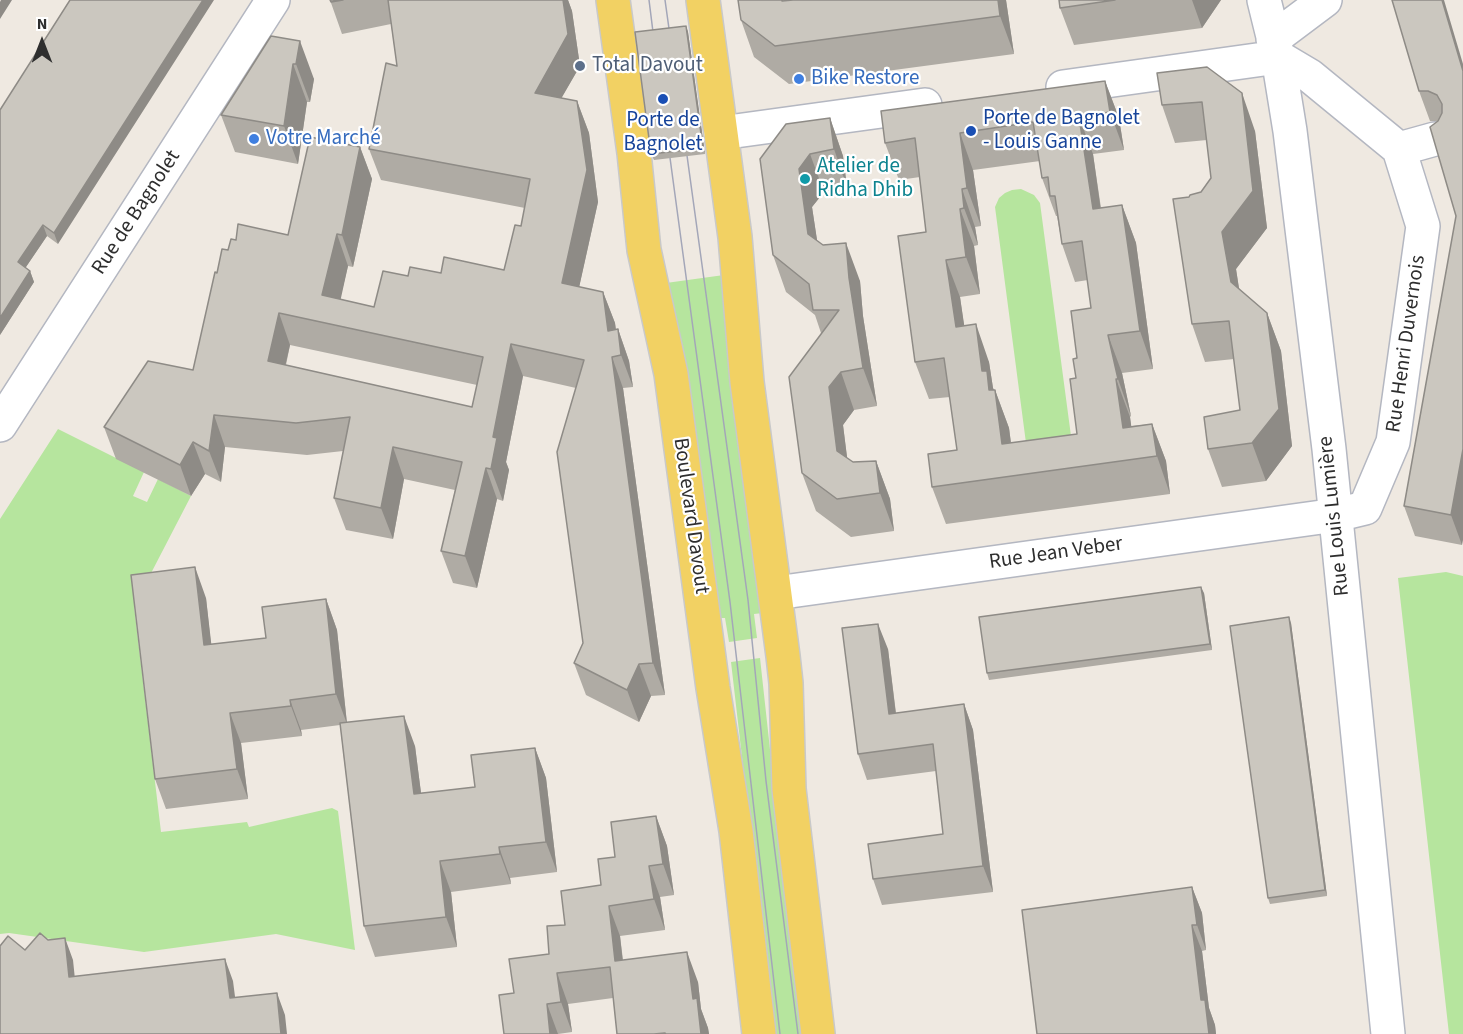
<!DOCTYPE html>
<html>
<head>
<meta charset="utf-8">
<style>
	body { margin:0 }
	#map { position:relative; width:1463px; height:1034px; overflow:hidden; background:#efe9e1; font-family:"Source Sans 3",sans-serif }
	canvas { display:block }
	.north { position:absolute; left:12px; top:12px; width:60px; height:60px; -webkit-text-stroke:4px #fff; paint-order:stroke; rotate:0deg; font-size:16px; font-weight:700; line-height:24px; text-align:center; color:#2e2e2e }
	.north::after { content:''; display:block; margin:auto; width:21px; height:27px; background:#2e2e2e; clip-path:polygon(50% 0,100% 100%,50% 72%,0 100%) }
</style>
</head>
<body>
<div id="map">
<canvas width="1463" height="1034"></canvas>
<div class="north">N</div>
</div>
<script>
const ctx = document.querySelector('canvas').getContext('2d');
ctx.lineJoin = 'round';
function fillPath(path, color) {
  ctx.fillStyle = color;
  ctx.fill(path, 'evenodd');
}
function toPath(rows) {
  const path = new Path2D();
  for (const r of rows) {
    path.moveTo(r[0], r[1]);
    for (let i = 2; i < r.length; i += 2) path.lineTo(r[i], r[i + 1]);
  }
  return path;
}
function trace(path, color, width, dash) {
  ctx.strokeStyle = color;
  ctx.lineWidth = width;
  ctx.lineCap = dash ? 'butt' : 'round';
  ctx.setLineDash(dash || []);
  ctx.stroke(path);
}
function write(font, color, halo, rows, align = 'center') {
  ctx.font = font + ' "Source Sans 3",sans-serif';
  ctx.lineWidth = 4.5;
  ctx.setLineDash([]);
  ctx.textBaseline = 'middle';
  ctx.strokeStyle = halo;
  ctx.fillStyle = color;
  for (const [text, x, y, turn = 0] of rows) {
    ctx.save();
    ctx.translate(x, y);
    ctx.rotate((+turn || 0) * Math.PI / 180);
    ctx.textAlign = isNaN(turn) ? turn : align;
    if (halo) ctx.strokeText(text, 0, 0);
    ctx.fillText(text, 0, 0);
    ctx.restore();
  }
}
fillPath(toPath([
	[1021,189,1034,195,1040,203,1071,436,1026,443,995,207,999,198,1005,193,1012,190],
	[724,275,763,613,754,614,757,638,729,642,725,618,717,618,666,283],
	[58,429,144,472,133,496,147,502,158,479,191,496,134,606,161,832,247,822,249,827,332,808,338,811,355,950,276,934,144,952,9,933,0,934,0,519],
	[1446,572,1463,576,1463,1034,1449,1034,1398,578],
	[760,658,775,795,802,1034,774,1034,731,662]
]), '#b6e59e');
const minor = toPath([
	[1264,0,1278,57,1290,131,1329,449,1388,1034],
	[1273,39,1325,0],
	[1063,87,1278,57],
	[721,133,925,105],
	[1399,149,1435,139],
	[0,425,273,0],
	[776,593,1336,515,1365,508,1393,442,1423,226,1399,149,1310,76,1278,57]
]);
const major = toPath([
	[613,0,634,153,644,250,671,374,713,688,736,831,759,1034],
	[703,0,735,237,747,382,783,656,786,683,789,789,818,1034]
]);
trace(minor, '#b4b7c1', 36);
trace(major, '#c9c9c9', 36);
trace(minor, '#fff', 33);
trace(major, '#f2d163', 33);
trace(toPath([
	[649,0,655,48],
	[665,0,671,43],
	[685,141,748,600,766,781,798,1034],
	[668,143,730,602,780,1034]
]), '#a3a6b8', 1.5);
fillPath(toPath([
	[70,0,58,244,47,236,25,268,30,271,34,282,0,335],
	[330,0,568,0,572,11,580,66,561,98,577,101,589,133,598,202,579,287,603,292,615,323,616,330,618,329,629,361,633,387,623,388,665,695,651,696,639,722,586,695,574,663,583,643,576,388,523,376,506,462,509,470,503,501,497,499,477,588,453,583,441,551,455,490,404,479,393,539,346,530,334,498,343,451,307,455,225,447,221,482,205,474,191,496,116,459,104,427,193,370,217,273,228,250,236,240,288,235,360,147,372,179,353,267,348,266,340,299,374,307,408,276,441,273,504,270,521,226,525,208,381,180,369,149,397,66,391,24,342,34],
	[290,345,477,385,472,407,286,365],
	[738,0,1006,0,1014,54,789,84,754,57,741,20],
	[1059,0,1221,0,1202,28,1074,45,1060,8],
	[686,26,688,32,705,154,654,160,651,154],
	[271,36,314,79,310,102,307,102,298,164,235,152,221,115],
	[1463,64,1462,545,1415,536,1404,506,1456,216,1438,121,1430,121,1419,91],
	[1157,73,1255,131,1267,228,1236,269,1239,289,1267,313,1281,351,1292,446,1266,481,1222,487,1208,449,1240,410,1234,359,1205,362,1192,324,1201,192,1211,178,1207,140,1175,143,1162,105],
	[1105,81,1119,118,1124,150,1093,154,1101,208,1122,205,1136,243,1153,369,1122,373,1131,416,1130,417,1131,426,1152,424,1166,461,1170,494,946,524,932,487,957,450,950,397,929,399,915,362,926,232,920,177,899,180,885,143],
	[1040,161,1042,178,1056,216,1057,216,1062,244,1075,282,1088,280,1091,308,1077,358,1076,378,1077,434,1011,443,1009,428,995,390,994,390,993,388,989,362,964,326,960,297,980,294,974,246,978,245,975,227,981,226,973,170],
	[830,118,843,156,847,187,824,192,812,207,817,241,860,281,863,316,877,406,854,410,843,425,847,458,853,462,876,461,890,499,894,531,851,537,816,511,802,473,821,333,815,315,786,292,773,255,760,159],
	[1204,593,1212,650,989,680,987,673],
	[206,598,211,645,266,638,326,599,337,630,347,723,415,746,421,793,475,787,535,748,546,778,557,872,510,878,511,884,451,892,457,947,375,957,364,926,340,725,301,730,302,736,241,743,248,799,166,809,155,779],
	[1291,623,1327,896,1270,904,1268,898],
	[888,649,896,713,964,704,973,730,993,892,882,905,873,879,943,834,936,771,867,780,858,754],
	[656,816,667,846,674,895,660,897,665,930,620,936,623,960,698,982,701,1009,708,1028,709,1034,617,1034,613,998,568,1004,572,1032,558,1034,504,1034,514,993,549,954,565,925,601,885,615,857],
	[1192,887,1202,913,1206,950,1202,951,1209,1008,1215,1025,1216,1034,1037,1034]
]), '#afaba4');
fillPath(toPath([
	[1,0,12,0,0,19,0,2],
	[203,0,214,0,58,244,54,233],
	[563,0,568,0,572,11,580,66,546,125,535,93],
	[998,0,1006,0,1014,54,1000,16],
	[1192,0,1221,0,1202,28],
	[1442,0,1444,0,1463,64,1463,71],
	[686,26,688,32,705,154,703,148],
	[300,41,314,79,310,102,296,64],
	[293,64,307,102,298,164,284,126],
	[1105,81,1119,118,1124,150,1110,112],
	[1242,93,1255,131,1267,228,1236,269,1244,320,1231,282,1222,232],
	[577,101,589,133,598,202,573,315,562,283],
	[1079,117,1093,154,1106,247,1093,209],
	[830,118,843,156,847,187,834,149],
	[960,133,973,170,981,226,967,188],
	[360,147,372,179,353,267,342,235],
	[810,154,824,192,812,207,822,272,808,234,799,169],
	[962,189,975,227,978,245,964,208],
	[1122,205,1136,243,1153,369,1140,331],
	[960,209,974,246,980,294,966,257],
	[43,225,47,236,22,273,18,262],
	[337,234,348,266,335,325,322,295],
	[846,243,860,281,863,316,877,406,863,368,849,278],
	[946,260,960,297,970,364,956,327],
	[30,271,34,282,0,335,0,318],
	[603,292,615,323,619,355,608,331],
	[279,313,290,345,279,393,268,361],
	[1267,313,1281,351,1292,446,1266,481,1252,443],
	[976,324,989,362,993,388,996,396,995,390,1009,428,1015,475,1002,444,982,371],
	[618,329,629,361,633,387,621,355],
	[1108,335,1122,373,1131,416,1118,379],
	[511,344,523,376,506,462,509,470,503,501,491,469,493,437],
	[612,357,623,388,665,695,653,663],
	[841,372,854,410,843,425,851,488,837,451,829,387],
	[1116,379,1130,417,1136,459,1123,428],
	[214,415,225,447,221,482,209,451],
	[1152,424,1166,461,1170,494,1157,456],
	[193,442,205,474,191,496,180,465],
	[393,447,404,479,393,539,381,508],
	[1463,449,1463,540,1462,545,1451,515],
	[876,461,890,499,894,531,880,493],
	[486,468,497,499,477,588,465,556],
	[195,567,206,598,215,676,204,645],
	[1201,587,1204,593,1212,650,1210,644],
	[326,599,337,630,347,724,336,694],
	[1289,617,1291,623,1327,896,1325,890],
	[878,624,888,649,899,740,889,714],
	[639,664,651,696,639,722,627,690],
	[290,700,301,730,302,736,291,706],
	[964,704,973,730,993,892,983,866],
	[230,713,241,743,248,799,237,769],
	[404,716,415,746,425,824,414,794],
	[535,748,546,778,557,872,546,842],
	[656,816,667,846,674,895,663,864],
	[499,847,510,878,511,884,500,854],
	[440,861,451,892,457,947,446,917],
	[649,866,660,897,665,930,654,899],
	[1192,887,1202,913,1206,950,1197,925],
	[609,906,620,936,626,991,615,961],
	[1192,925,1202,951,1209,1008,1215,1025,1216,1034,1209,1034,1201,1000],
	[65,938,73,960,77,999,69,977],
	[687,952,698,982,701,1009,708,1028,709,1034,701,1034,693,999],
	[225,959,233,981,238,1020,230,998],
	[557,973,568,1004,572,1032,561,1002],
	[277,993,285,1015,287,1034,281,1034],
	[547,1004,558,1034,550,1034]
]), '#8e8b86');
const building = toPath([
	[70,0,203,0,54,233,43,225,18,262,30,271,0,318,0,110,70,0],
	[330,0,343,0,331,2,330,0],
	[388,0,563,0,568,34,535,93,577,101,587,170,562,283,603,292,608,331,618,329,621,355,612,357,653,663,639,664,627,690,574,663,583,643,557,452,584,360,511,344,493,437,497,438,491,469,486,468,465,556,441,551,462,462,393,447,381,508,334,498,350,417,296,423,214,415,209,451,193,442,180,465,104,427,148,361,193,370,215,272,217,273,222,249,228,250,231,239,236,240,238,224,288,235,310,137,360,147,342,235,337,234,322,295,374,307,383,271,408,276,410,267,441,273,444,257,504,270,515,225,521,226,530,179,369,149,386,63,397,66,388,0],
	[279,313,483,357,472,407,268,361,279,313],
	[738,0,782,0,782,1,793,0,998,0,1000,16,775,46,741,20,738,0],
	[1059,0,1115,0,1060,8,1059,0],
	[1392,0,1442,0,1463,71,1463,449,1451,515,1404,506,1456,216,1430,127,1438,121,1442,113,1442,104,1437,95,1428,91,1419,91,1392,0],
	[686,26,703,148,651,154,635,32,686,26],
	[271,36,300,41,296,64,293,64,284,126,221,115,271,36],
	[1207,67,1242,93,1253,191,1222,232,1231,282,1267,313,1279,409,1252,443,1208,449,1204,417,1240,410,1229,321,1192,324,1173,199,1189,197,1190,195,1201,192,1211,178,1202,102,1162,105,1157,73,1207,67],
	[1105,81,1110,112,1079,117,1093,209,1122,205,1140,331,1108,335,1118,379,1116,379,1123,428,1152,424,1157,456,932,487,928,454,957,450,944,358,915,362,898,236,926,232,915,138,885,143,881,111,1105,81],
	[1033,122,1042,178,1048,177,1050,196,1055,196,1062,244,1082,241,1091,308,1071,311,1077,358,1073,359,1076,378,1070,379,1077,434,1002,444,995,390,989,390,987,371,982,371,976,324,956,327,946,260,966,257,960,209,964,208,962,189,967,188,960,133,1033,122],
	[830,118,834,149,810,154,799,169,808,234,823,245,846,243,849,278,863,368,841,372,829,387,837,451,853,462,876,461,880,493,837,499,802,473,789,377,839,310,813,310,809,284,773,255,760,159,786,124,830,118],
	[195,567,204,645,266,638,262,607,326,599,336,694,290,700,291,706,230,713,237,769,155,779,131,575,195,567],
	[1201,587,1210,644,987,673,979,617,1201,587],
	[1289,617,1325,890,1268,898,1230,626,1289,617],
	[878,624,889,714,964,704,983,866,873,879,868,844,943,834,933,744,858,754,842,628,878,624],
	[404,716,414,794,475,787,471,755,535,748,546,842,499,847,500,854,440,861,446,917,364,926,340,723,404,716],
	[656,816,663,864,649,866,654,899,609,906,615,961,687,952,693,999,697,998,701,1034,666,1034,665,1033,654,1034,617,1034,610,967,557,973,561,1002,547,1004,550,1034,504,1034,499,995,514,993,509,959,549,954,547,926,565,925,561,891,601,885,598,859,615,857,611,822,656,816],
	[1192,887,1197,925,1192,925,1201,1000,1205,1000,1209,1034,1037,1034,1022,910,1192,887],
	[40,933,48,940,65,938,69,977,225,959,230,998,277,993,281,1034,0,1034,0,946,8,936,25,950,40,933]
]);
fillPath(building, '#cbc7bf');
trace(building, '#8e8b86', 1.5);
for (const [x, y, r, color] of [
	[580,66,6,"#5c6f8a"],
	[799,79,6,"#3f7fe0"],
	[663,99,6,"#1a4fb4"],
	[971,131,6,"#1a4fb4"],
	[254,139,6,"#3f7fe0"],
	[805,179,6,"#0f9aa8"]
]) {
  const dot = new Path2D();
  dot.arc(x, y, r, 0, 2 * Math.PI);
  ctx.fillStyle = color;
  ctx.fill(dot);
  trace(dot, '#fff', 2);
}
write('21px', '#4e5e75', '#fff', [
	["Total Davout",592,66]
], 'left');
write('21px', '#366cbe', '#fff', [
	["Bike Restore",811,79],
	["Votre Marché",266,139]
], 'left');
write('21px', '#164399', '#fff', [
	["Porte de Bagnolet",983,119],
	["- Louis Ganne",983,143],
	["Porte de",663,121,"center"],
	["Bagnolet",663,145,"center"]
], 'left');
write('21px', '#0d838f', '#fff', [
	["Atelier de",817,167],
	["Ridha Dhib",817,191]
], 'left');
write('21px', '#2e2e2e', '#fff', [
	["Rue de Bagnolet",137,213,-57],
	["Rue Henri Duvernois",1407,344,-82],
	["Boulevard Davout",690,516,82],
	["Rue Louis Lumière",1335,516,-96],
	["Rue Jean Veber",1056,554,-8]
]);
</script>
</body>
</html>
